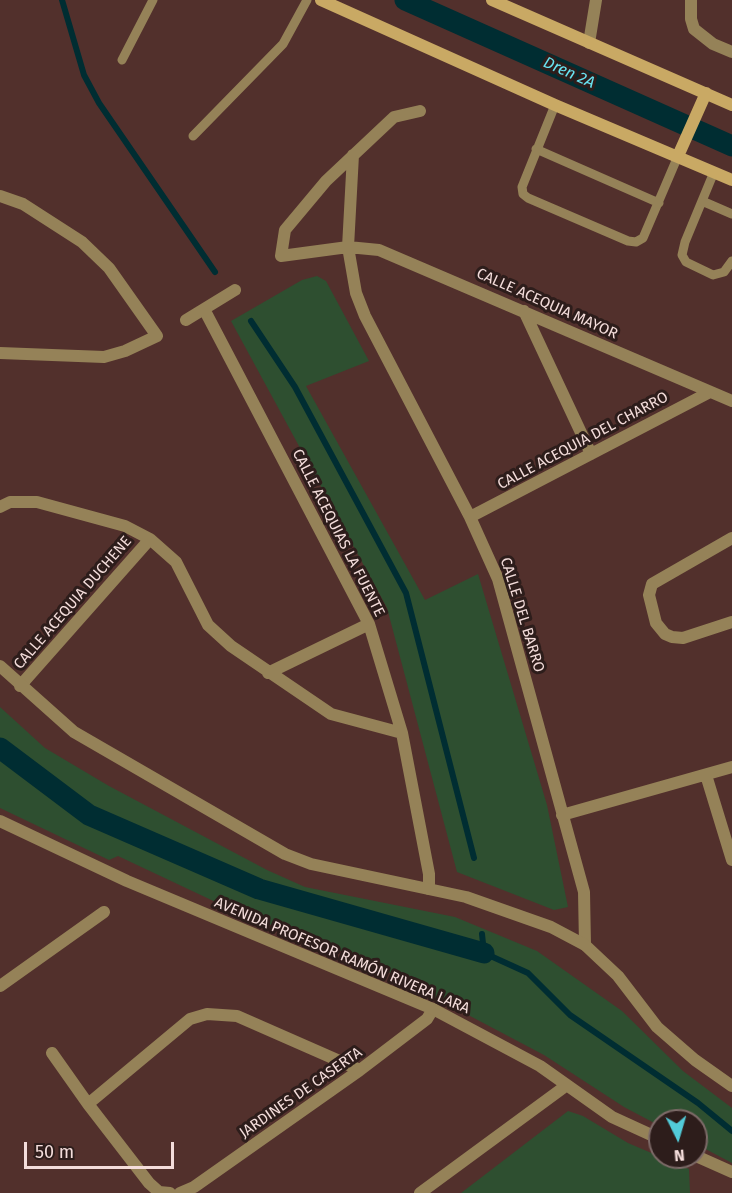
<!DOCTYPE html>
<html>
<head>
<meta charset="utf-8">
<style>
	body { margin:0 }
	#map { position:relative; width:732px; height:1193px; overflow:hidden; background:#52302c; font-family:"Fira Sans",sans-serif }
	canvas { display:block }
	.north { position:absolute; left:648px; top:1109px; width:60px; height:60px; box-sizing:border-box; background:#2d1d1b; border:2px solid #7d6a68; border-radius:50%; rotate:175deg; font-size:16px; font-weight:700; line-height:24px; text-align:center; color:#f4dddb }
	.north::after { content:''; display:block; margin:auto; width:21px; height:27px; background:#52cbd9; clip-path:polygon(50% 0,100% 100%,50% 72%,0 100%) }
	.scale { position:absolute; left:24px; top:1142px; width:150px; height:27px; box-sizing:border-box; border:3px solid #f4dddb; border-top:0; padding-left:8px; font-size:18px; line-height:21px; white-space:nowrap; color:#f4dddb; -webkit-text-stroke:4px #2d1d1b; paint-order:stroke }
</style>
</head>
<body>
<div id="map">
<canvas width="732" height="1193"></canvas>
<div class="north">N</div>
<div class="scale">50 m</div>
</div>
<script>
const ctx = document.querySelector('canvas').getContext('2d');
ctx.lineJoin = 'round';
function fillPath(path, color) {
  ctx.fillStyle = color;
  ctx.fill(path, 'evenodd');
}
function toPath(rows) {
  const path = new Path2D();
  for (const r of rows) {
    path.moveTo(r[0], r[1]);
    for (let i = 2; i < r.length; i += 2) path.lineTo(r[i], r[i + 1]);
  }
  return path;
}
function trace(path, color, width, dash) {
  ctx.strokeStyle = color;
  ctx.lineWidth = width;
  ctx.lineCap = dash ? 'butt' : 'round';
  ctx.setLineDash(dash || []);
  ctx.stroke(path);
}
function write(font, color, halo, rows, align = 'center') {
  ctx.font = font + ' "Fira Sans",sans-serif';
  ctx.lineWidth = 6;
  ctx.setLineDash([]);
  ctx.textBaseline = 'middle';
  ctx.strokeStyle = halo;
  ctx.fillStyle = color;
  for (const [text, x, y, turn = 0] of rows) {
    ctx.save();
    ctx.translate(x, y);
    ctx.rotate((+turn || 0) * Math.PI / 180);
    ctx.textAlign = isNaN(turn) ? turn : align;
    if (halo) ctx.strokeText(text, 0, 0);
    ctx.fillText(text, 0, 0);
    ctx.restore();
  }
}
fillPath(toPath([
	[317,276,326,281,369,361,306,386,425,600,478,574,547,805,568,907,554,910,457,872,387,608,231,321,302,280],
	[0,707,45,748,109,786,267,870,305,887,455,917,537,951,622,1011,683,1071,732,1108,732,1163,696,1144,696,1121,660,1121,660,1126,624,1107,544,1055,417,988,373,963,241,914,118,856,109,860,0,808],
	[568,1111,583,1116,628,1143,689,1169,690,1193,461,1193]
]), '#2e4f30');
trace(toPath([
	[62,0,84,75,99,103,215,272],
	[251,321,295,387,406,593,474,858],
	[482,934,484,953,528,973,570,1015,698,1103,732,1131]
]), '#002d32', 6);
trace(toPath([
	[405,0,732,146],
	[0,748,89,815,259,889,484,953]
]), '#002d32', 21);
trace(toPath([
	[122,60,153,0],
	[555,105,522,187,523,194,528,198,628,241,636,242,643,238,678,156],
	[193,136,283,44,307,0],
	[536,149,659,203],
	[714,172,685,242,682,255,686,262,713,275,724,272,732,261],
	[702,201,732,214]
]), '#958258', 9);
trace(toPath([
	[691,0,691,19,694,29,713,44,732,52],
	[589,43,596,0],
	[420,111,394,117,326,181,285,230,281,256,348,247,379,250,732,401],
	[353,155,348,247,356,293,365,316,470,517,498,579,584,892,585,945],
	[0,196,23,204,82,242,109,268,157,336,125,351,104,357,0,353],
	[204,309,369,624,402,733,429,874,429,889],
	[524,311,591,454],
	[186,320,235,290],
	[0,507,10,502,37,502,125,526,150,539,176,562,208,625,231,646,331,714,402,733],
	[470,517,710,392],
	[732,538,652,584,649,595,656,623,665,634,672,637,683,638,732,622],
	[268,673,369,624],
	[20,686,150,539],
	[706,775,732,860],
	[562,815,732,767],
	[0,986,104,912],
	[52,1053,88,1104,149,1183,159,1192,170,1193],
	[88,1104,190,1019,207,1014,237,1016,360,1070],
	[180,1193,194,1187,360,1070,427,1019,433,1009]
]), '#958258', 12);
trace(toPath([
	[0,666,74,732,285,854,311,864,466,897,551,927,585,945,618,976,657,1027,695,1060,732,1086],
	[0,821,127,881,433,1009,540,1066,612,1117,660,1139],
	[696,1156,732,1172],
	[420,1193,567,1085]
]), '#958258', 12);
trace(toPath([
	[321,0,555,105,732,180],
	[492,0,732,105],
	[678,156,706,93]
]), '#c9a964', 12);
write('15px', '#f4dddb', '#2d1d1b', [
	["CALLE ACEQUIA MAYOR",547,304,24],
	["CALLE ACEQUIA DEL CHARRO",583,441,-28],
	["CALLE ACEQUIAS LA FUENTE",338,533,63],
	["CALLE ACEQUIA DUCHENE",73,603,-49],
	["CALLE DEL BARRO",522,615,73],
	["AVENIDA PROFESOR RAMÓN RIVERA LARA",342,956,23],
	["JARDINES DE CASERTA",301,1093,-35]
]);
write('italic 16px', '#68e3f1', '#2d1d1b', [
	["Dren 2A",569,73,24]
]);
</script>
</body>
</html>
